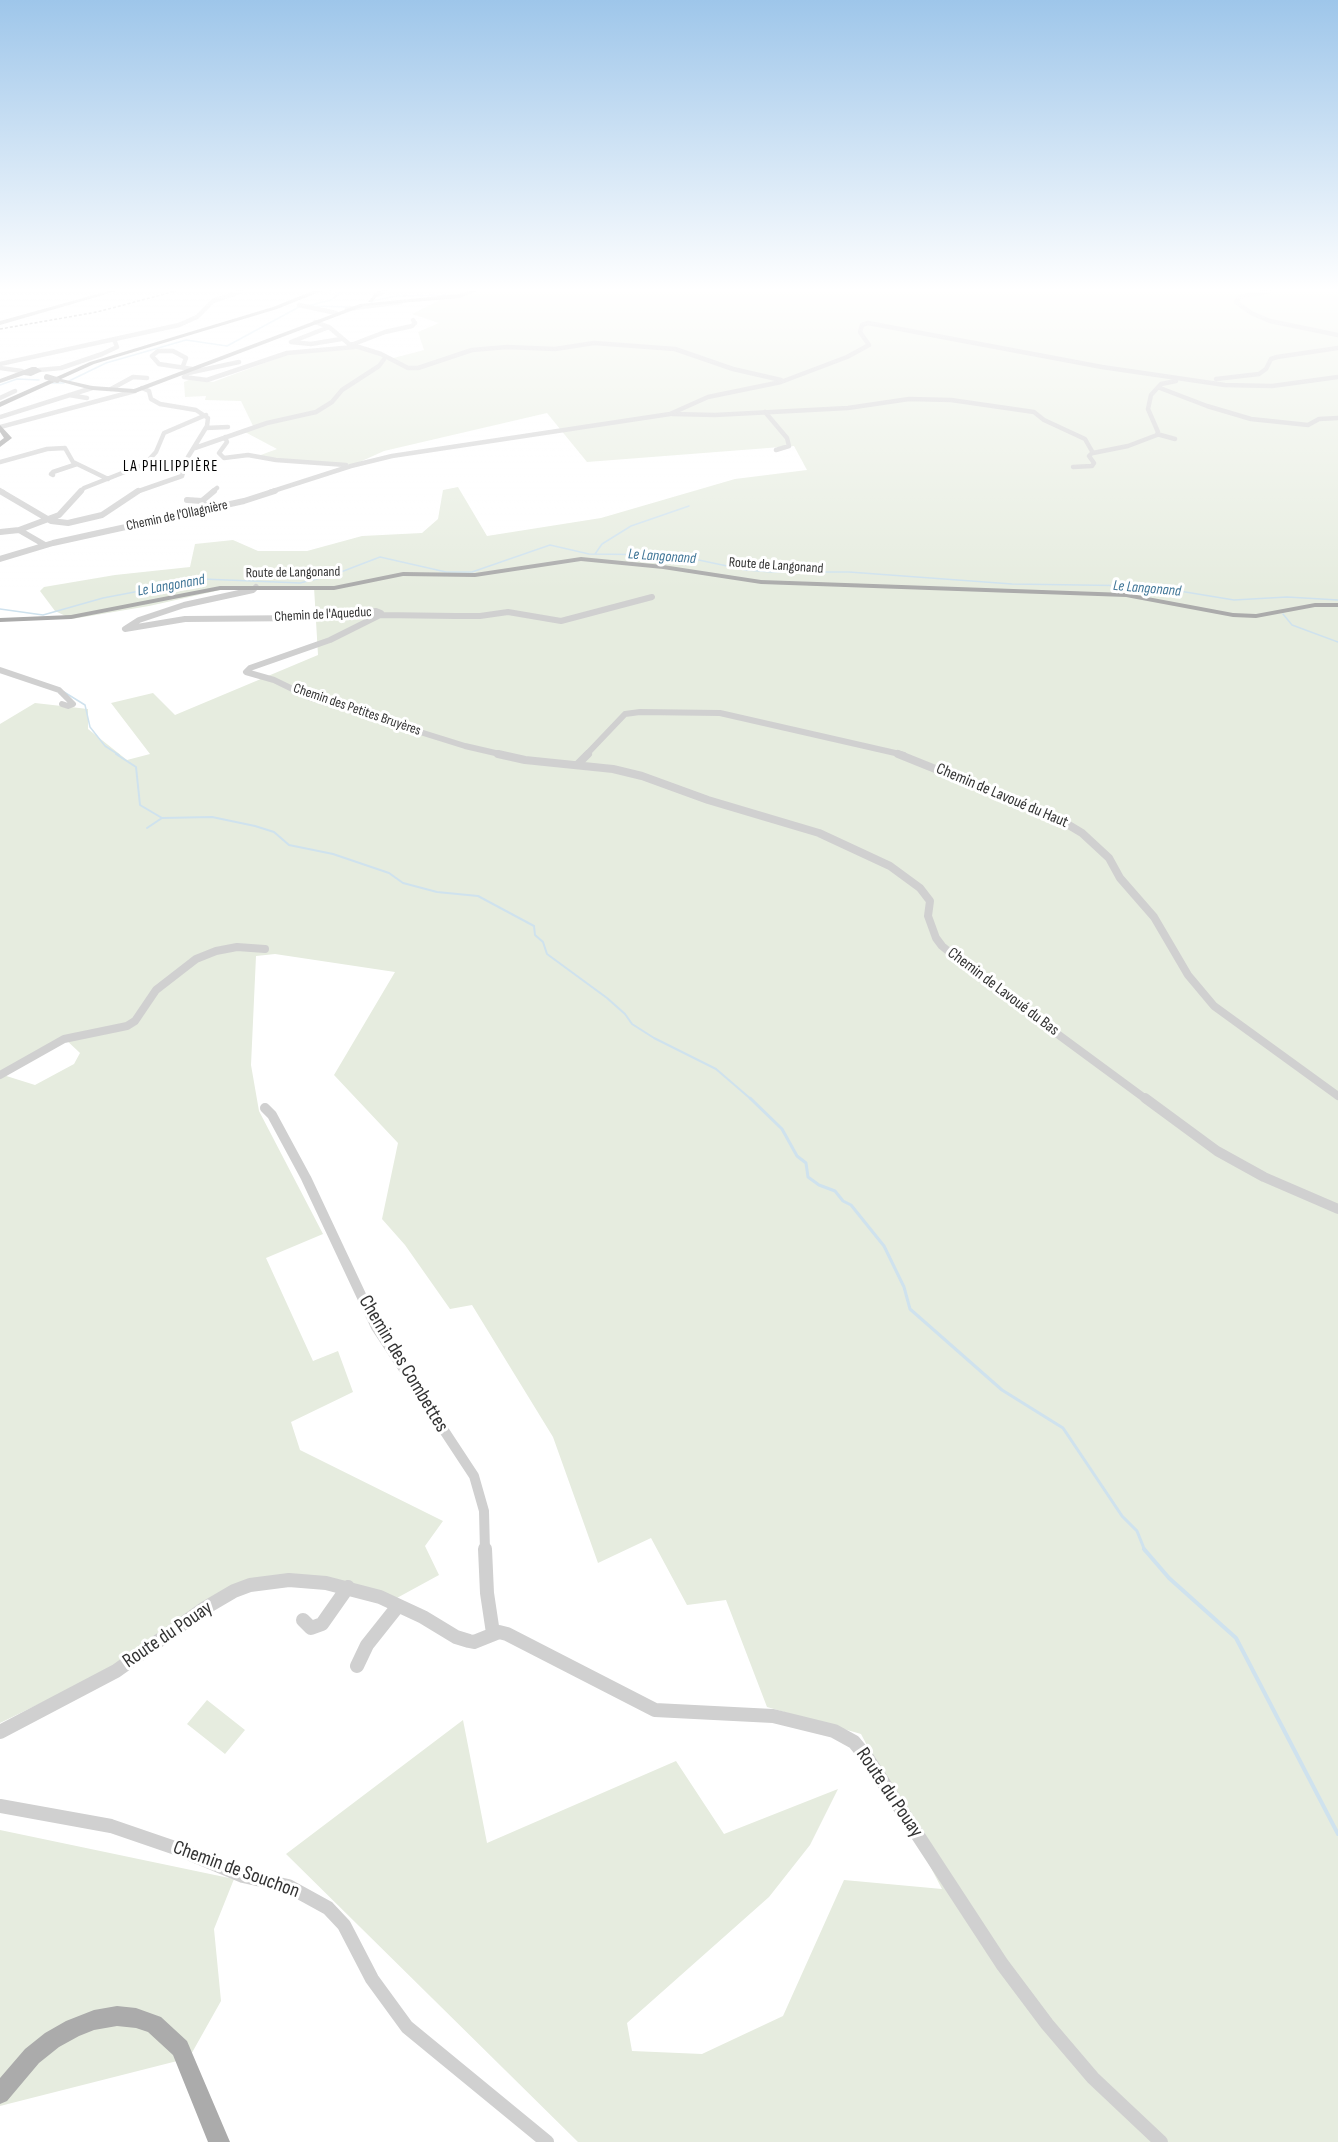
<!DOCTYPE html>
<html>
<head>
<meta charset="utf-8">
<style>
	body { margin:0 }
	canvas { display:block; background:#fff }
</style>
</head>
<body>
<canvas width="1338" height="2142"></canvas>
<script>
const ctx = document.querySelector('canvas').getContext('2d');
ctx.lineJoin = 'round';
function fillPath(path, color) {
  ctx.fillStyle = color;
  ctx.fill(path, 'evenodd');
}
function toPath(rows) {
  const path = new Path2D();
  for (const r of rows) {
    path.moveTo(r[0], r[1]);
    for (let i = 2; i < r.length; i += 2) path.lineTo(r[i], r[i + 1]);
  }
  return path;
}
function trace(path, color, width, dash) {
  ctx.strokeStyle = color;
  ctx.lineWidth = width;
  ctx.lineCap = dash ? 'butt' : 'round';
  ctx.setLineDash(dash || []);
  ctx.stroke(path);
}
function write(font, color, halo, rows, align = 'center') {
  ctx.font = font + ' "Sofia Sans Condensed",sans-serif';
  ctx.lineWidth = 6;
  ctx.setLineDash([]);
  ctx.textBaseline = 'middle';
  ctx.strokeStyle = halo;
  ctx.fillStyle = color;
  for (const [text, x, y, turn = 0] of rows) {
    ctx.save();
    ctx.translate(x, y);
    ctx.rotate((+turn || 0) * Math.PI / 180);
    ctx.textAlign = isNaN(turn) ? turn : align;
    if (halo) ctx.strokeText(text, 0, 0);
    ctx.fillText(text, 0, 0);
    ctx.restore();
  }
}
fillPath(toPath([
	[450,291,1338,291,1338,2142,578,2142,286,1854,463,1720,487,1843,676,1761,724,1834,838,1789,810,1845,769,1897,627,2023,632,2051,702,2054,783,2016,844,1880,942,1889,861,1734,767,1707,726,1600,687,1605,651,1538,598,1563,553,1437,472,1305,450,1309,405,1245,382,1219,398,1143,334,1075,395,972,275,954,256,956,251,1065,259,1111,323,1234,266,1258,313,1361,338,1351,353,1392,291,1422,300,1450,443,1521,425,1546,439,1575,395,1599,357,1586,252,1580,117,1666,0,1723,0,1074,35,1085,74,1064,80,1053,63,1037,0,1073,0,724,35,703,88,709,88,729,127,760,150,754,111,703,153,693,175,715,318,655,314,587,234,587,149,606,72,619,55,611,40,591,44,587,115,575,190,567,195,544,233,540,258,551,307,551,362,536,422,533,438,519,443,490,458,487,487,536,601,518,735,479,807,470,794,446,587,462,547,413,384,451,353,465,277,460,258,456,277,449,245,432,254,428,241,401,205,400,206,396,185,397,184,382,194,378,213,382,289,354,353,347,380,355,386,360,424,350,418,332,439,323,412,314,442,299],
	[207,1700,245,1730,225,1754,187,1724],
	[0,1830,234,1879,214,1929,221,2001,189,2058,0,2106]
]), '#e6ecdf');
trace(toPath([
	[370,305,372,301,396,296,448,295],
	[307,306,331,300,340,293,330,291],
	[313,306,350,307],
	[69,381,106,363,186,340,227,346,299,307],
	[52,383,64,383],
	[0,385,17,379,39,380],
	[595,554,602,544,631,526,689,506],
	[0,609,43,615,103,598,203,579,300,583,333,575,380,557,446,572,472,572,550,545,589,554,675,555,746,570,772,572,849,572,1012,584,1149,586,1234,600,1287,597,1338,600],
	[1283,614,1292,625,1338,642],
	[64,692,85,705,90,727,105,746,119,755]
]), '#cfe2ee', 1.5);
trace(toPath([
	[116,754,136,767,140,805,162,818,212,817,255,826,274,832,289,845,333,854,389,873,403,883,437,892,478,896,534,926,535,935,543,942,547,954,607,998,625,1014,632,1024,654,1038,716,1069,752,1100],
	[147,828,162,818]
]), '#cfe2ee', 2);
trace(toPath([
	[750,1098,782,1129,797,1156,806,1163,808,1177,819,1185,835,1191,843,1201,851,1205,884,1246,904,1287,910,1309,1002,1390,1063,1428,1122,1516,1137,1531,1145,1551]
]), '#cfe2ee', 3);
trace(toPath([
	[1144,1549,1169,1578,1236,1638,1338,1834]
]), '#cfe2ee', 4);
trace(toPath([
	[1270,291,1240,297,1236,302,1251,313,1270,321,1338,335],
	[376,295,386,291],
	[299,305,336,313],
	[347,309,401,302],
	[315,322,329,327,349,344,381,354,408,368,418,368,472,350,507,347,555,349,594,343,675,349,733,369,781,380],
	[329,327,291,342,311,344,341,339],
	[351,345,385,332,412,326,415,323,413,320],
	[0,364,179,325,197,317,213,301,242,291],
	[183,366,186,358,173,351,158,351,152,356,159,364,192,369],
	[0,368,22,371],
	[39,370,61,368,102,354,117,347,115,342],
	[188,373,239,362],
	[187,374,184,377,207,380,287,353,354,347],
	[1216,379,1259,374,1266,369,1271,359,1277,357,1338,348],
	[1160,388,1207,406,1251,419,1308,425,1319,419,1338,418],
	[111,389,133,377,147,378],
	[69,395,87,398],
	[0,398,15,391],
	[765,412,787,438,789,446,776,450],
	[672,414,715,415,848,408,909,399,951,400,1034,412,1044,420,1085,439,1093,453,1128,446,1157,435,1158,432,1148,409,1151,395,1161,384,1176,381],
	[0,417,92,388],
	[0,427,135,391],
	[206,428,228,427],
	[1157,434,1175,439],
	[225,437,227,442,219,453,224,458,248,455,276,460,346,465],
	[195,448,267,423,316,412,332,402,342,390,379,366,385,358],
	[0,462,47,449,65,448,73,462,108,479],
	[1073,467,1092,466,1094,463,1089,456,1092,453],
	[53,475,51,474,53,472,77,464],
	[0,491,3,492],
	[80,492,84,488,145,464,156,452,164,433,206,415],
	[136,492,182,476,188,457,207,426,208,418,196,410,160,404,151,399,149,391,142,388],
	[212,492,217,488],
	[270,492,351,466,392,456,670,414,708,397,781,382,847,357,869,345,860,332,862,325,868,323,1102,367,1225,385,1272,386,1338,377]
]), '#d0d0d0', 4.5);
trace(toPath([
	[0,491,51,521,68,523,102,515,138,491],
	[187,500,202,501,209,510],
	[202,501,214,491],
	[19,530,59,515,81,491],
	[0,532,19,530,45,545],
	[0,559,53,543,244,501,275,491],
	[256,587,253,590,184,605,139,620,125,629,185,619,310,618,376,611,381,613,380,615,456,616,480,616,508,612,561,621,652,597],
	[380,615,330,640,250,668,246,672,274,680,311,698,465,746,504,755],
	[0,670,59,690,73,704,68,706,62,704],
	[586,755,625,714,640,712,720,713,904,755]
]), '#d0d0d0', 6);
trace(toPath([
	[498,754,525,760,613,769,642,776,708,800,819,833,890,866,920,888,930,901,928,916,936,938,942,946,980,977,1147,1100],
	[898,754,1057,818,1082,833,1109,858,1120,878,1154,917,1188,975,1214,1006,1338,1096],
	[577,765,588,754],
	[0,1075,64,1039,127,1026,135,1021,156,990,196,959,216,951,237,947,265,949]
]), '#d0d0d0', 8);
trace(toPath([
	[1145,1098,1217,1151,1264,1177,1338,1209],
	[265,1108,272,1115,306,1178,376,1327,474,1476,484,1511,485,1551]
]), '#d0d0d0', 10);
trace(toPath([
	[485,1549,487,1593,493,1633],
	[303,1620,311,1628,322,1624,348,1587],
	[357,1666,367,1645,398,1606],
	[0,1732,116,1671,205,1608,234,1591,250,1585,289,1580,326,1583,380,1597,423,1617,456,1637,469,1641,474,1642,499,1632,507,1634,655,1710,773,1716,834,1731,854,1742,868,1759,1002,1964,1047,2024,1093,2078,1161,2142],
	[0,1806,111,1826,181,1850,243,1876,288,1886,328,1908,344,1925,372,1979,407,2027,547,2142]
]), '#d0d0d0', 14);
fillPath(toPath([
	[108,291,117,291,0,325,0,321,108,291],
	[377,291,382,291,372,302,368,302,377,291],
	[469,291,477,291,460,298,364,306,135,393,92,390,54,380,57,378,92,386,134,389,360,304,459,294,469,291],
	[32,367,36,367,42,371,31,376,24,375,0,383,0,379,32,367],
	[581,557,663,565,761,580,1126,593,1233,613,1256,614,1315,603,1338,603,1338,607,1315,607,1256,618,1233,617,1126,597,761,584,663,569,581,561,475,577,403,576,334,590,220,590,71,619,0,622,0,618,71,615,220,586,334,586,403,572,475,573,581,557],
	[117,2006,136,2008,161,2017,187,2041,230,2142,208,2142,173,2055,148,2032,136,2028,117,2026,94,2030,79,2036,59,2047,39,2063,7,2101,0,2104,0,2078,25,2049,45,2033,66,2021,94,2010,117,2006]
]), '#ababab');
fillPath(toPath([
	[313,291,322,291,277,309,94,364,0,407,0,402,90,362,273,307,313,291],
	[0,425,12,438,0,447,0,441,4,438,0,432,0,425]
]), '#9a9a9a');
trace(toPath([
	[0,329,97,312,176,291]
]), '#888', 1.5, [3, 2]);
trace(toPath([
	[47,377,57,380]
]), '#ababab', 6);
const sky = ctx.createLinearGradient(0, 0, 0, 591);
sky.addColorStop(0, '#9ec6ea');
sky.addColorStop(0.49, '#fff');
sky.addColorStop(1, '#ffffff00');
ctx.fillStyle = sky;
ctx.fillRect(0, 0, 1338, 591);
write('14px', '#333', '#fff', [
	["Chemin de l'Ollagnière",177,516,-12],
	["Route de Langonand",776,566,4],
	["Route de Langonand",293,573,-1],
	["Chemin de l'Aqueduc",323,615,-3],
	["Chemin des Petites Bruyères",357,710,19]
]);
ctx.letterSpacing = '1.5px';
write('15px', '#000', '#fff', [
	["LA PHILIPPIÈRE",171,467]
]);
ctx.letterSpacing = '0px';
write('italic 15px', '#3f7597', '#fff', [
	["Le Langonand",662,557,4],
	["Le Langonand",171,586,-10],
	["Le Langonand",1147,589,5]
]);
write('16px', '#333', '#fff', [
	["Chemin de Lavoué du Haut",1002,796,23],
	["Chemin de Lavoué du Bas",1003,992,37]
]);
write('20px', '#333', '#fff', [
	["Chemin des Combettes",403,1364,59],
	["Route du Pouay",168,1635,-34],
	["Route du Pouay",889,1793,56],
	["Chemin de Souchon",236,1870,20]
]);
</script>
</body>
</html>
